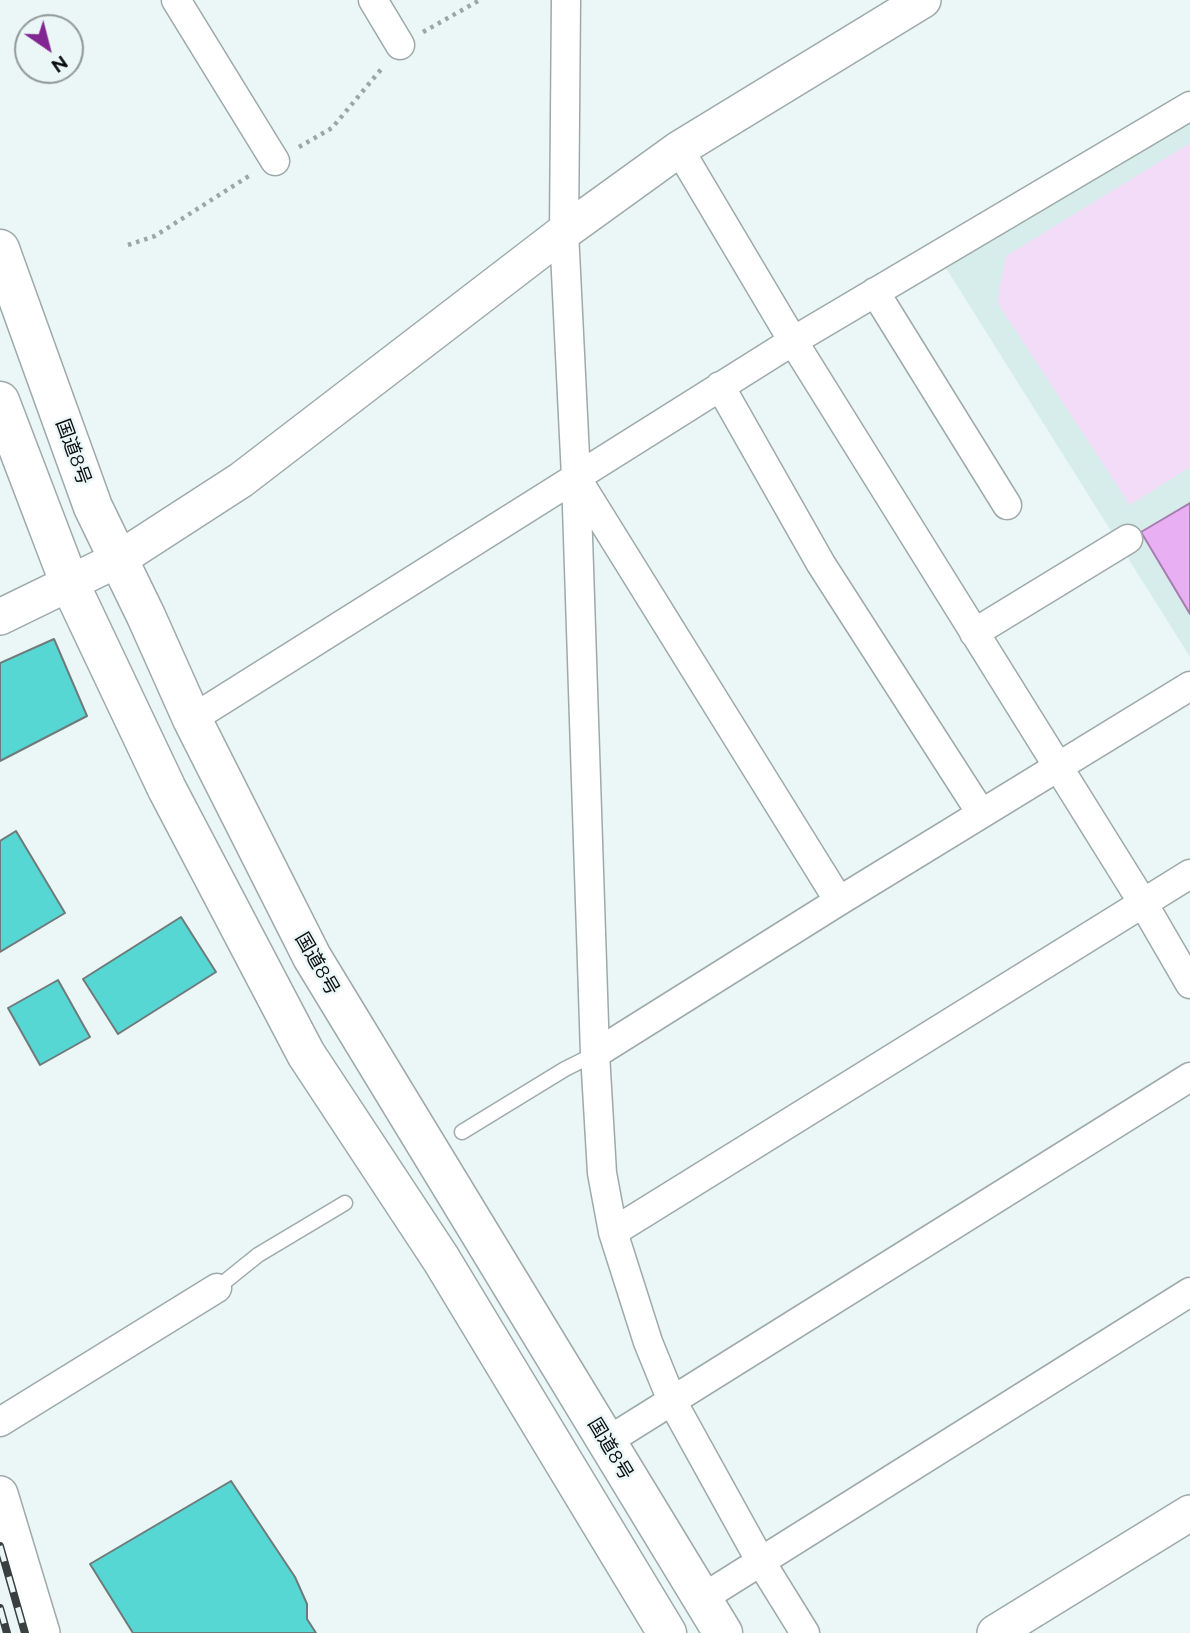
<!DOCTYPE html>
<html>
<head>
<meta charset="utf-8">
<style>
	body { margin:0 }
	#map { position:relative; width:1190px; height:1633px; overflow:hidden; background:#eaf7f6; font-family:Raleway,sans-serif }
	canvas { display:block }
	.north { position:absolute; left:14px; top:14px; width:70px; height:70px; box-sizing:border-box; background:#eaf7f6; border:2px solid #909998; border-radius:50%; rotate:145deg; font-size:19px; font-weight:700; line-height:28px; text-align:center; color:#080c0c }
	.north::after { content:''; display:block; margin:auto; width:24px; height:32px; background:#822691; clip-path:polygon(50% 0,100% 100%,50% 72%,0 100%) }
</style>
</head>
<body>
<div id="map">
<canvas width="1190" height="1633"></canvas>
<div class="north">N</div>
</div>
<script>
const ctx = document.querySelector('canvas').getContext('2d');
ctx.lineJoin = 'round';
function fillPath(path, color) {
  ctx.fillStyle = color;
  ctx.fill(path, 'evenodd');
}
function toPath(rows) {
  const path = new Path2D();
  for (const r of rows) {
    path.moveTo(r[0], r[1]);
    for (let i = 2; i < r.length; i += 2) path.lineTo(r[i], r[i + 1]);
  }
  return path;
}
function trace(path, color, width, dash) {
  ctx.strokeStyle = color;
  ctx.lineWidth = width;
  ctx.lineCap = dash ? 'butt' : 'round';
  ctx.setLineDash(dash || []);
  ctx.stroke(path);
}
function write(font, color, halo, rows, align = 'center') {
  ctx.font = font + ' Raleway,"Noto Sans JP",sans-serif';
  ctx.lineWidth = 5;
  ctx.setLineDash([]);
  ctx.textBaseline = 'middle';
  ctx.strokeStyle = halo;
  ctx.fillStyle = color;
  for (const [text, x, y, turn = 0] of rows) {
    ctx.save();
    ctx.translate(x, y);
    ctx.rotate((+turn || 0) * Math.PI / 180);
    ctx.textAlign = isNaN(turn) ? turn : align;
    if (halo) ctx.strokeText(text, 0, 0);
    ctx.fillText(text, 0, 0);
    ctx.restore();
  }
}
fillPath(toPath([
	[1190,122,1190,657,946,268]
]), '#d7edec');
fillPath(toPath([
	[1190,143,1190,467,1130,505,997,302,1006,256]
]), '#f3dcf7');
const water = toPath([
	[1190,503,1190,614,1141,532,1190,503]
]);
fillPath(water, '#e9aff3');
trace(water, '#a67eae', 2);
const building = toPath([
	[54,639,87,716,0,761,0,663,54,639],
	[16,831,65,913,0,952,0,841,16,831],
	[181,917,216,972,118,1034,83,979,181,917],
	[58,980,90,1037,40,1065,8,1008,58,980],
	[231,1481,295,1577,307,1604,307,1619,316,1633,133,1633,90,1564,231,1481]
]);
fillPath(building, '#56d7d4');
trace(building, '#6f7a7a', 2);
const service = toPath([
	[462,1132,565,1069,595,1054],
	[217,1288,258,1255,345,1203]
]);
const minor = toPath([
	[176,0,275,161],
	[373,0,400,45],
	[566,0,564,232,576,477,595,1054,602,1173,613,1232,648,1342,672,1401,761,1562,805,1633],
	[679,149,793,341,1143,903,1190,984],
	[875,292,1007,505],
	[720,386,821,564,981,813],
	[577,479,839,901],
	[974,633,1128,539],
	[192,719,793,341,1190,106],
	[595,1054,839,901,1190,686],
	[613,1232,1190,874],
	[0,1422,217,1288],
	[606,1442,1190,1077],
	[701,1599,1190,1292]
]);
const tertiary = toPath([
	[0,617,119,559,241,480,564,232,679,149,923,0],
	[0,1494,42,1633],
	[995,1633,1190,1513]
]);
const trunk = toPath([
	[0,249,93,507,146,616,192,719,312,957,723,1633],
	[0,401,69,582,167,789,306,1054,441,1259,667,1633]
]);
trace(service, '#9eaaa9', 17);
trace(minor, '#9eaaa9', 31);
trace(tertiary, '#9eaaa9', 38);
trace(trunk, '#9eaaa9', 41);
trace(toPath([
	[423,32,480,0],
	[299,147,332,128,383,67],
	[128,245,155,236,252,174]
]), '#9da6a6', 4.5, [3.5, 5]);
trace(service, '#fff', 14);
trace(minor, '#fff', 28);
trace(tertiary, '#fff', 35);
trace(trunk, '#fff', 38);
const rail = toPath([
	[0,1546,25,1633],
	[0,1608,7,1633]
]);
trace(rail, '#3a403f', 8);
trace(rail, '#eaf7f6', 5, [16]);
write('19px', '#080c0c', '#eaf7f6', [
	["国道8号",73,452,70],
	["国道8号",317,964,60],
	["国道8号",610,1449,59]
]);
</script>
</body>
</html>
